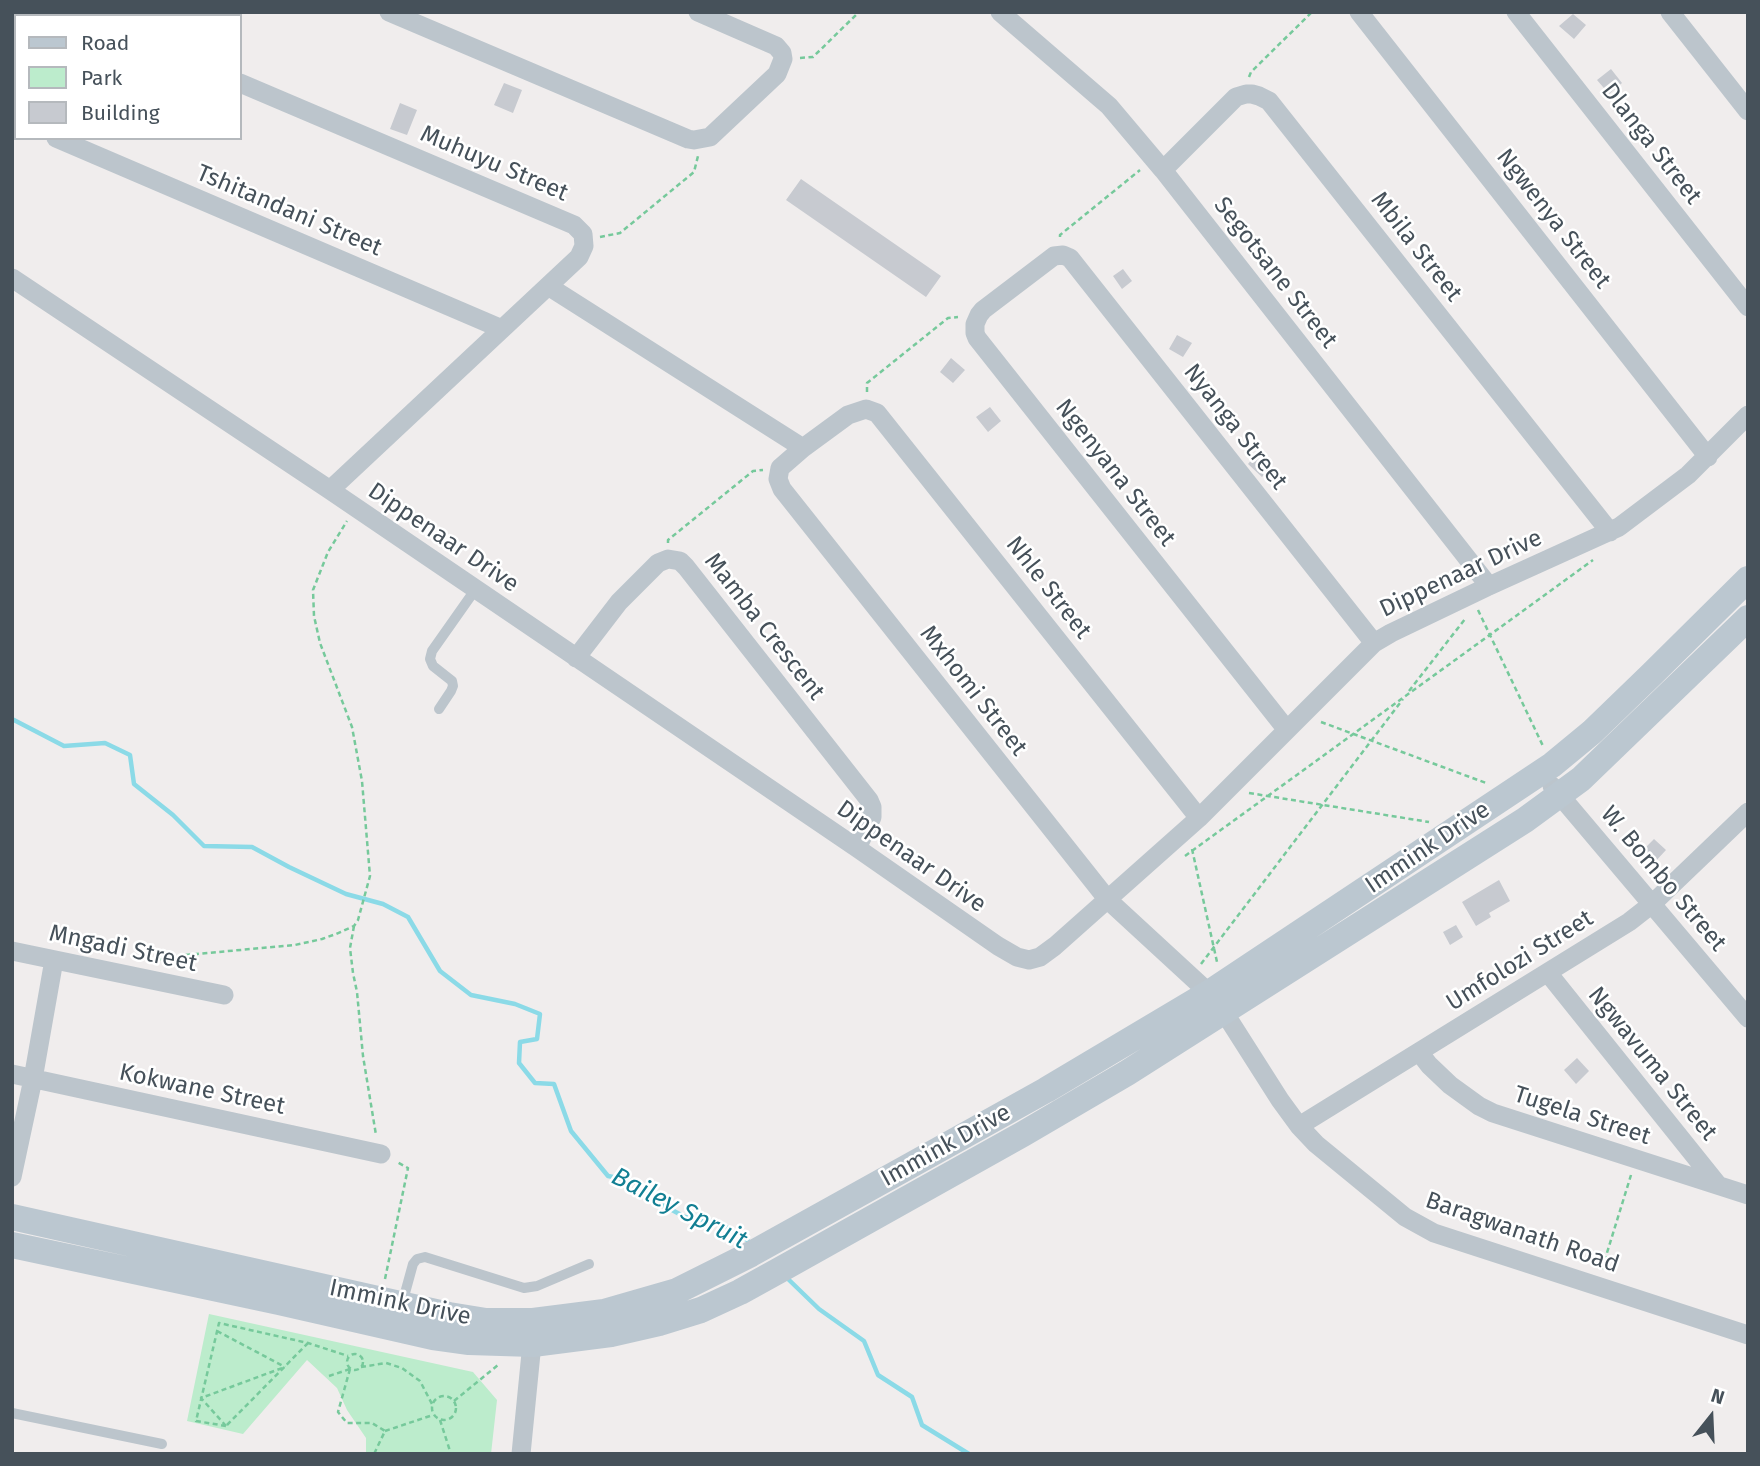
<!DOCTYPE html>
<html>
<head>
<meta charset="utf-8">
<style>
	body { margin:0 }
	#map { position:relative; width:1760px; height:1466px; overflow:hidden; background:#f0eded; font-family:"Fira Sans",sans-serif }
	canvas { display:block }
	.frame { position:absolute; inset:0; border:14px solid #46515a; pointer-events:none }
	.legend { position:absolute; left:14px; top:14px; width:228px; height:126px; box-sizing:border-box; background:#fff; border:2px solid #b5b9bd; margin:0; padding:9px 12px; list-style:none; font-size:21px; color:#46515a }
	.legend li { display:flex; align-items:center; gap:14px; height:35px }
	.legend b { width:35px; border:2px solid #b5b9bd }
	.north { position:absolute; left:1676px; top:1382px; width:70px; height:70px; -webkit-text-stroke:5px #fff; paint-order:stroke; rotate:18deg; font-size:19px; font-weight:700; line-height:28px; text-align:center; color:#46515a }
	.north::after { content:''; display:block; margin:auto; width:24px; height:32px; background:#46515a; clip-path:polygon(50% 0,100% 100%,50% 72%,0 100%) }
</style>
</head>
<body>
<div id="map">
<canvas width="1760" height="1466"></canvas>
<div class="frame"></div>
<ul class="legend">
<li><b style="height:9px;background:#bbc7d0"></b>Road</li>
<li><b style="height:19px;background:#bceccc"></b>Park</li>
<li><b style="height:19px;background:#c7cad0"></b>Building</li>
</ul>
<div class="north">N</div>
</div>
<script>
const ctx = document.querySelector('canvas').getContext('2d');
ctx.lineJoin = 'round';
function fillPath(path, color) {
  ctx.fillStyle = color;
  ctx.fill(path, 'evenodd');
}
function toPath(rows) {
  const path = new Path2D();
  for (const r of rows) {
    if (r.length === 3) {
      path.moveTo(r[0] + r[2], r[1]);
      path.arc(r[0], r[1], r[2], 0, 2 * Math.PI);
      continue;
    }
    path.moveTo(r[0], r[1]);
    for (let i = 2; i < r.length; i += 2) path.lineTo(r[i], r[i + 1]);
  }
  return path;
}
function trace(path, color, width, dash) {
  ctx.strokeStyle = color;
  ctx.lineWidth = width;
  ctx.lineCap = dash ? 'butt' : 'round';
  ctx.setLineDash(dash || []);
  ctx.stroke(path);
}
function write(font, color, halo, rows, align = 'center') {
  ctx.font = font + ' "Fira Sans",sans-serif';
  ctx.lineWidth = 5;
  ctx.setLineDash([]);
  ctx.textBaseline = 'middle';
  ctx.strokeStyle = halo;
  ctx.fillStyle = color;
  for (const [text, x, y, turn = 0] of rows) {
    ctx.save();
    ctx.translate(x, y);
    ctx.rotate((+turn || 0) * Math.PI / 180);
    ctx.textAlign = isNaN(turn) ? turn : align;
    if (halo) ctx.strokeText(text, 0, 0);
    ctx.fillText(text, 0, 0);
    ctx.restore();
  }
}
fillPath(toPath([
	[209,1314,473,1372,497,1400,491,1454,366,1454,366,1438,347,1410,337,1388,307,1360,243,1434,187,1421]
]), '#bceccc');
trace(toPath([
	[12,719,64,746,105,743,130,755,134,784,173,815,204,846,252,847,289,867,346,894,383,904,408,917,440,971,471,995,515,1004,540,1014,537,1039,520,1042,519,1063,535,1083,554,1084,571,1131,608,1176,633,1181,659,1203,685,1217,717,1222,744,1237,750,1243],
	[787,1278,819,1309,864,1341,878,1375,912,1397,922,1425,969,1454]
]), '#8bdae7', 4.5);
fillPath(toPath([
	[1573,14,1586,25,1574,39,1559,26],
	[1611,69,1622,83,1609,94,1597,80],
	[504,83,522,90,513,113,494,105],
	[400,103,417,110,407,135,390,129],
	[801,179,941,276,926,297,786,200],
	[1123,269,1132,281,1122,289,1113,276],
	[1177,335,1192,343,1183,357,1169,349],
	[951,358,965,370,953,383,940,372],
	[990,407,1001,421,988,432,976,417],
	[1258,452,1273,464,1262,477,1248,464],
	[1654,839,1666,850,1653,864,1641,852],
	[1499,880,1510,901,1489,913,1491,917,1476,926,1462,902],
	[1456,925,1463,937,1450,945,1443,932],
	[1577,1058,1589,1071,1576,1084,1564,1070]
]), '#c7cad0');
trace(toPath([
	[800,58,813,57,859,12],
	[1249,77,1251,72,1312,12],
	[600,237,620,233,694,172,698,156],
	[1060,237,1060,235,1140,170],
	[867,392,867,383,948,318,958,317],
	[668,543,668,540,753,471,763,470],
	[1478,610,1543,746],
	[1409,691,1465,619],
	[1321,722,1486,783],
	[1249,793,1429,822],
	[1192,849,1217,962],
	[1185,856,1593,560],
	[354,926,350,948,353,973,357,992,363,1056,376,1135],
	[152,961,185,955,295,945,322,939,336,934,354,926,358,920,370,876,362,781,352,727,320,643,314,616,313,590,328,552,347,521],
	[1201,964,1403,699],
	[1602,1269,1631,1175],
	[385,1279,408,1168,397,1162],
	[217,1331,285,1367],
	[355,1362,8],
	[361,1367,386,1363,402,1368,420,1381,432,1404],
	[350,1369,338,1412,347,1423,372,1423,385,1431,374,1454],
	[329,1376,350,1369],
	[444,1408,12],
	[454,1401,498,1365],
	[440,1420,451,1454],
	[227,1425,308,1343],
	[226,1426,196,1421,219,1323,308,1343,348,1356],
	[226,1426,201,1398,285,1367],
	[385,1431,433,1415]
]), '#76c99b', 2.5, [5, 3.5]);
trace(toPath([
	[439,709,451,691,453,686,452,681,433,666,430,659,432,651,475,590],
	[402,1304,413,1264,417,1259,425,1257,524,1288,537,1286,589,1264],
	[12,1413,162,1444]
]), '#bcc5cc', 10);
trace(toPath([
	[74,12,82,16],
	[389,12,688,139,694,140,710,137,777,74,783,59,782,53,776,46,698,12],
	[1000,12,1109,106,1163,170,1489,586],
	[1359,12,1708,457],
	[1516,12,1748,307],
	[1670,12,1748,111],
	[240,83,574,225,583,234,584,246,579,257,330,490],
	[12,120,16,121],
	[56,138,502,329],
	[1163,170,1236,97,1246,94,1252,94,1259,96,1269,101,1610,532],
	[12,278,330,490,857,848,998,946,1017,957,1029,960,1040,957,1055,946,1199,818,1374,643,1391,633,1489,586,1619,527,1688,475,1748,415],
	[548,286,803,448],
	[576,658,619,602,658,563,668,559,680,561,686,567,869,800,872,807,872,817,857,848],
	[1287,730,977,338,975,333,975,324,979,315,983,310,1054,256,1063,255,1070,258,1374,643],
	[1552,786,1748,1018],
	[1199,818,877,413,866,409,848,415,803,448,780,468,778,479,782,489,1108,900,1209,993,1224,1012,1280,1100,1299,1126,1316,1144,1405,1217,1434,1233,1748,1335],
	[12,951,224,995],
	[1548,973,1718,1185],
	[1419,1052,1429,1065,1450,1085,1479,1106,1493,1113,1748,1195],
	[12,1074,381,1154],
	[1299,1126,1629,922,1652,904,1748,812],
	[12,1177,33,1079,54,960],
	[521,1454,533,1333]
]), '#bcc5cc', 19);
trace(toPath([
	[12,1217,449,1315,486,1321,533,1321,604,1312,677,1291,751,1254,913,1164,1046,1090,1209,993,1552,765,1592,732,1652,674,1748,579],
	[12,1245,279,1302,433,1337,469,1342,533,1344,611,1334,659,1323,701,1310,740,1292,778,1271,1023,1134,1127,1073,1525,820,1581,779,1748,618]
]), '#bbc7d0', 26);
write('24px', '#46515a', '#fff', [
	["Dlanga Street",1651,144,52],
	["Muhuyu Street",494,164,23],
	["Tshitandani Street",289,211,23],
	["Ngwenya Street",1553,219,52],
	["Mbila Street",1416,247,52],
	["Segotsane Street",1275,273,52],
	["Nyanga Street",1235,427,52],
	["Ngenyana Street",1115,473,52],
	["Dippenaar Drive",443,538,34],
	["Dippenaar Drive",1461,574,-25],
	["Nhle Street",1048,588,52],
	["Mamba Crescent",764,627,52],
	["Mxhomi Street",973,691,52],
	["Immink Drive",1428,848,-34],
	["Dippenaar Drive",911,857,35],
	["W. Bombo Street",1663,879,50],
	["Mngadi Street",123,949,12],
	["Umfolozi Street",1520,961,-32],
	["Ngwavuma Street",1652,1064,51],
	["Kokwane Street",202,1090,12],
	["Tugela Street",1582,1116,18],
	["Immink Drive",946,1146,-29],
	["Baragwanath Road",1522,1233,19],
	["Immink Drive",400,1303,12]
]);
write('italic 26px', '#127f93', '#fff', [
	["Bailey Spruit",679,1209,27]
]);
</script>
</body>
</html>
